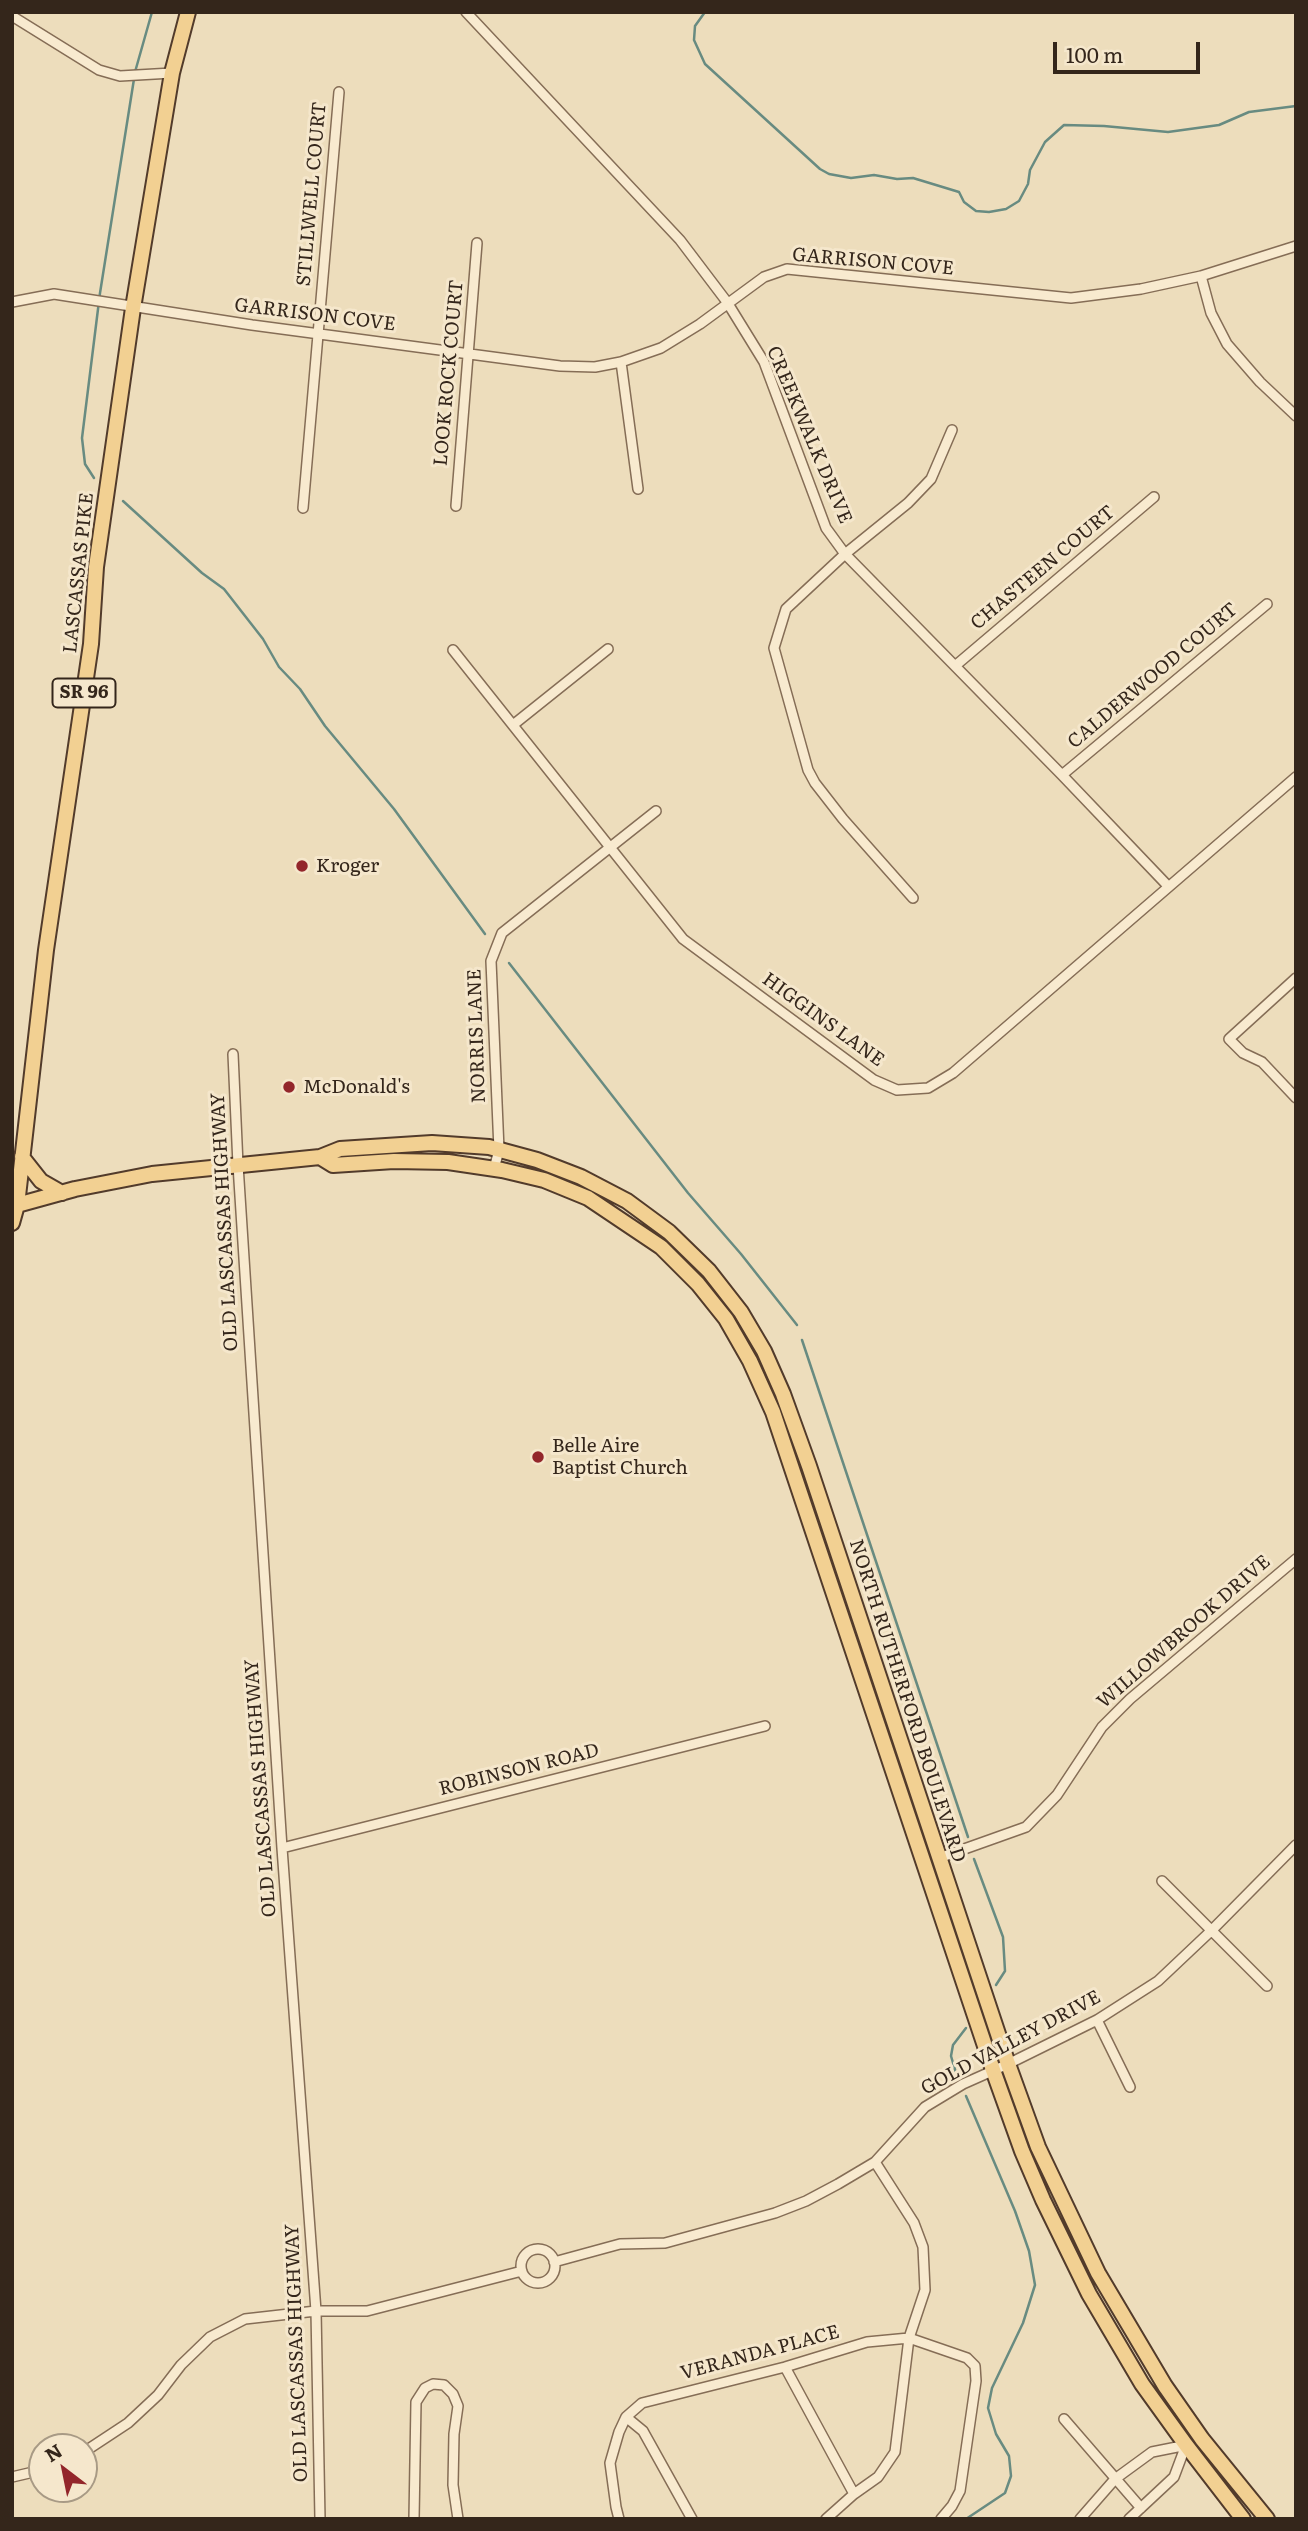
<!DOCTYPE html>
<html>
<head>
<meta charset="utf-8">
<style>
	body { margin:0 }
	#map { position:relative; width:1308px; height:2531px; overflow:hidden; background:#edddbc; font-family:Literata,serif }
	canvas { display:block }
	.frame { position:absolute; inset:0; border:14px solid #34261b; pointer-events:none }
	.north { position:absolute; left:28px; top:2433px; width:70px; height:70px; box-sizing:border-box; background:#f5e7cc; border:2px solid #a89a85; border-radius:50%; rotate:328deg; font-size:19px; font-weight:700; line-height:28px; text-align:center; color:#34261b }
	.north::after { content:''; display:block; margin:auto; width:24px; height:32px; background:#93262b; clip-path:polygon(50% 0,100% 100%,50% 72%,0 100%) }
	.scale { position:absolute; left:1053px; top:42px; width:147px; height:32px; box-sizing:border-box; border:4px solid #34261b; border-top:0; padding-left:9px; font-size:21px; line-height:24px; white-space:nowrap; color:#34261b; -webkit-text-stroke:5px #f5e7cc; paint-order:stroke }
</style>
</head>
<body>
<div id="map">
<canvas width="1308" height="2531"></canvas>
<div class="frame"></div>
<div class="north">N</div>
<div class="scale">100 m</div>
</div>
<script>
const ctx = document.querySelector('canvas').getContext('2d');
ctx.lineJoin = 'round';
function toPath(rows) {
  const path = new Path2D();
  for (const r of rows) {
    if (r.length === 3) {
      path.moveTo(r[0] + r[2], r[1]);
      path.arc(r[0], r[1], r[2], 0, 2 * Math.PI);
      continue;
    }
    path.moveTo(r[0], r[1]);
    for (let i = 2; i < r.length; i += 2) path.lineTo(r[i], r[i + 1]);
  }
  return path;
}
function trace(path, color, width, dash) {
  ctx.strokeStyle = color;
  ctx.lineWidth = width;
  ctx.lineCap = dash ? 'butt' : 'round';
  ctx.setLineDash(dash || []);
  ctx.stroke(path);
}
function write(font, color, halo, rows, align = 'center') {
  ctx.font = font + ' Literata,serif';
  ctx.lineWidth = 6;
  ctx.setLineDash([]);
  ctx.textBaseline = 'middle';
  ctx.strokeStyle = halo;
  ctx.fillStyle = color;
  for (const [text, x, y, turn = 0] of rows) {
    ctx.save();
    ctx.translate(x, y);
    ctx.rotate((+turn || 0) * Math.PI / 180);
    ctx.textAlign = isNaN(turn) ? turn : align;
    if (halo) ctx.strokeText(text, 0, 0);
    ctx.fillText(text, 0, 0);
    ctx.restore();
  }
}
trace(toPath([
	[705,12,695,26,694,40,705,64,820,169,829,174,851,178,874,175,897,179,913,178,959,192,964,202,976,211,989,212,1006,209,1019,201,1028,184,1030,170,1045,142,1064,125,1104,126,1168,132,1219,125,1249,112,1296,106],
	[135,72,152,12],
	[94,478,85,464,82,438,100,293,134,79],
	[123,501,202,573,224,589,263,639,279,667,300,689,325,726,394,809,485,934],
	[509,963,688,1193,741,1254,797,1325],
	[802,1340,968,1837],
	[974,1859,1003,1937,1005,1971,996,1985],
	[956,2073,951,2056,953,2045,966,2028],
	[966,2519,1005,2493,1011,2476,1009,2456,996,2434,988,2408,992,2388,1023,2323,1035,2285,1029,2251,1015,2211,966,2096]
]), '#688b81', 2.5);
const street = toPath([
	[466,12,680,240,727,302,764,362,826,528,845,554,1062,775,1168,886],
	[12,16,99,70,120,76,172,73],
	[1201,276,1211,313,1227,344,1260,382,1296,416],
	[12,302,54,294,252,325,560,366,595,367,621,362,661,348,700,324,764,277,787,269,1071,298,1141,289,1201,276,1296,246],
	[621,362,638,489],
	[456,506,477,243],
	[303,508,339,92],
	[453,650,683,939,874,1080,897,1090,928,1088,953,1073,1296,777],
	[955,666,1154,497],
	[513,725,608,649],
	[1062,775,1267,604],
	[913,898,843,819,815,783,808,770,774,648,786,609,845,554,908,503,931,479,952,430],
	[1296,978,1229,1039,1243,1053,1262,1062,1296,1098],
	[233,1054,238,1165,282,1848,316,2311,320,2519],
	[494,1169,499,1150,491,961,502,933,656,811],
	[282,1848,765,1726],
	[939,1858,1026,1827,1057,1795,1102,1727,1130,1699,1296,1559],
	[1162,1881,1267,1986],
	[1097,2020,1130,2087],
	[538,2266,17],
	[554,2262,620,2244,665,2243,775,2213,806,2201,838,2184,875,2162,925,2107,963,2084,1008,2064,1097,2020,1158,1981,1212,1930,1296,1845],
	[785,2367,854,2494],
	[626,2417,642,2403,785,2367,867,2342,909,2338,967,2358,975,2366,976,2381,960,2491,952,2506,941,2519],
	[1064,2419,1141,2508],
	[84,2452,128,2423,158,2395,181,2365,210,2337,245,2319,316,2311,367,2311,522,2271],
	[12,2477,42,2470],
	[414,2519,416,2402,425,2388,433,2384,444,2385,453,2394,458,2406,454,2434,453,2485,458,2519],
	[619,2519,616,2507,610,2463,619,2432,626,2417,643,2431,692,2519],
	[826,2519,854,2494,878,2477,895,2452,909,2338,925,2290,923,2247,914,2223,875,2162],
	[1080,2519,1115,2479,1152,2452,1187,2445],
	[1129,2519,1174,2477,1186,2445]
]);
const primary = toPath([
	[22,1157,41,1181,62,1193],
	[320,1157,333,1165,394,1161,448,1162,502,1170,544,1180,588,1198,661,1247,698,1284,726,1319,750,1361,773,1412,993,2070,1022,2151,1043,2200,1089,2294,1142,2384,1186,2445,1243,2519],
	[17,1205,75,1189,152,1174,320,1157,340,1149,432,1143,489,1147,537,1160,581,1177,627,1201,669,1232,709,1271,741,1312,764,1351,783,1394,809,1466,1008,2064,1038,2147,1098,2273,1165,2386,1202,2439,1267,2519],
	[12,1223,17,1205,46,950,91,644,96,567,133,308,172,73,188,12]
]);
trace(street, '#856d56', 12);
trace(primary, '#523b2b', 18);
trace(street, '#f8eacf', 9);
trace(primary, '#f2d092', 14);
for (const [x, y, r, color] of [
	[302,866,7,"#93262b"],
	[289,1087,7,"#93262b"],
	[538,1457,7,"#93262b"]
]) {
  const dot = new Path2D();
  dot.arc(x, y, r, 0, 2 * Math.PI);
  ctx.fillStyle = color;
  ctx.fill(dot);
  trace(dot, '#f5e7cc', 2.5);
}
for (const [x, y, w] of [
	[84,693,63]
]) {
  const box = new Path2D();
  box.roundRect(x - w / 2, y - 14.5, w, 29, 5);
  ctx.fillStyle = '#f5e7cc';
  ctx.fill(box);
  trace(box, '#34261b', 2);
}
write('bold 18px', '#34261b', null, [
	["SR 96",84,693]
]);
write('19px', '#34261b', '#f5e7cc', [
	["STILLWELL COURT",312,194,-85],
	["GARRISON COVE",873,262,5],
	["GARRISON COVE",315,315,7],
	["LOOK ROCK COURT",449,373,-85],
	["CREEKWALK DRIVE",809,435,67],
	["CHASTEEN COURT",1043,568,-40],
	["LASCASSAS PIKE",79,573,-84],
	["CALDERWOOD COURT",1153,676,-40],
	["HIGGINS LANE",823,1020,36],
	["NORRIS LANE",477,1036,-92],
	["OLD LASCASSAS HIGHWAY",225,1222,-93],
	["WILLOWBROOK DRIVE",1184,1632,-41],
	["NORTH RUTHERFORD BOULEVARD",907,1701,72],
	["ROBINSON ROAD",519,1770,-14],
	["OLD LASCASSAS HIGHWAY",261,1788,-94],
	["GOLD VALLEY DRIVE",1011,2043,-28],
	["OLD LASCASSAS HIGHWAY",297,2353,-92],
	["VERANDA PLACE",760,2353,-15]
]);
write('19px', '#34261b', '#f5e7cc', [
	["Kroger",316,866],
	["McDonald's",303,1087],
	["Belle Aire",552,1446],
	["Baptist Church",552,1468]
], 'left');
</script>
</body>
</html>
